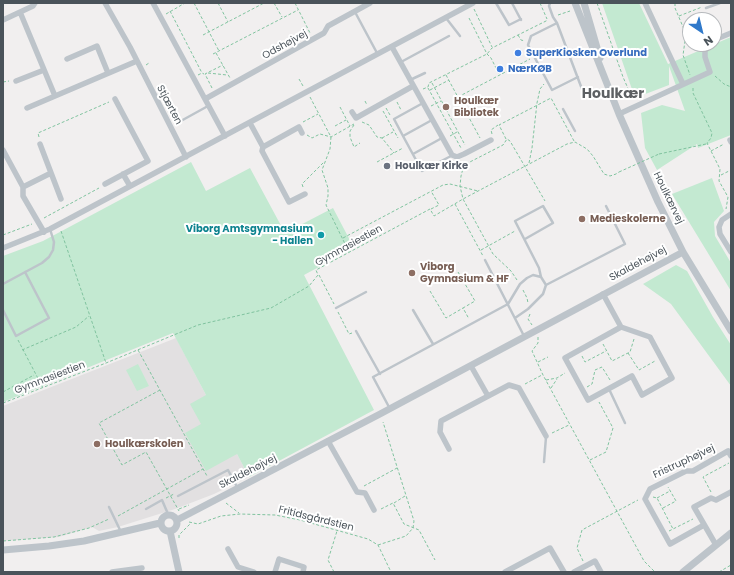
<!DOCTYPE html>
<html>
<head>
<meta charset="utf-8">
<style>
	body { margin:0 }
	#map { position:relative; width:734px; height:575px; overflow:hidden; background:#f1efef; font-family:Poppins,sans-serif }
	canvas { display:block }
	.frame { position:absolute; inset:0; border:4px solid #4a535a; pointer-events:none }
	.north { position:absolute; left:682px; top:12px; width:40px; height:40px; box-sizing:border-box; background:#fff; border:1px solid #b7babd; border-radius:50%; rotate:145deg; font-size:11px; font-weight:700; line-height:16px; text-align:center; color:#4a535a }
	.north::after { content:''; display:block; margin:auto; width:14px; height:18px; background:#3079ca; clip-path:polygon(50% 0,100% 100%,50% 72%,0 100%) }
</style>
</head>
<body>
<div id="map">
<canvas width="734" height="575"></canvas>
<div class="frame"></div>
<div class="north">N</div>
</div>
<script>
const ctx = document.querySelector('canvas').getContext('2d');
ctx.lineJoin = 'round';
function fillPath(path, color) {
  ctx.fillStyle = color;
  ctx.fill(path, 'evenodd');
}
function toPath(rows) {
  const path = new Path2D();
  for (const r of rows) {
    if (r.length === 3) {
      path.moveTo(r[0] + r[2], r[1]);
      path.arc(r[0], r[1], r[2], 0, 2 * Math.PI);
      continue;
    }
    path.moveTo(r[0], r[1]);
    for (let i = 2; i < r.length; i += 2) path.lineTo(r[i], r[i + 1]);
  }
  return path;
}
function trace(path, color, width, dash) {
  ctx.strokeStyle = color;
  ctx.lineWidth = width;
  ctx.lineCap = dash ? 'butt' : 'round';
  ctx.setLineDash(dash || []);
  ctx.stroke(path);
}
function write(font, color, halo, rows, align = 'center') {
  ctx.font = font + ' Poppins,sans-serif';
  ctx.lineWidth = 4;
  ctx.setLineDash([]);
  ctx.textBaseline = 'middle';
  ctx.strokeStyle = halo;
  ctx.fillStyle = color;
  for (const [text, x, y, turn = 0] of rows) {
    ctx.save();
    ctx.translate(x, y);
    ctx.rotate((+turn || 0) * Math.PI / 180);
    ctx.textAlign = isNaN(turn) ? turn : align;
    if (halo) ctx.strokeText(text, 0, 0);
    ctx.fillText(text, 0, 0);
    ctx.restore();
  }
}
fillPath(toPath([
	[176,338,206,395,201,425,185,434,237,454,249,477,214,494,175,509,118,527,99,531,92,527,59,537,3,541,3,406]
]), '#e2e0e1');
fillPath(toPath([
	[602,3,639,3,668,64,731,37,731,135,698,148,697,144,657,170,645,148,641,113,662,105,685,111,669,66,669,85,635,98],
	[191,162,206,191,250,168,285,233,333,208,354,248,304,275,374,410,249,477,237,454,206,471,185,433,201,424,190,404,206,395,173,333,3,402,3,256,43,241],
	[712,178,724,211,714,222,715,236,731,263,731,291,672,194],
	[676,265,687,271,713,317,731,345,731,386,671,304,643,284],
	[138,364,149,386,137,391,126,370]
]), '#c3e9d1');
trace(toPath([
	[194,3,219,51],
	[218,3,228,22],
	[274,3,282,17],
	[295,3,310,33],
	[540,3,547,19],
	[597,3,623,77,633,100],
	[675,3,675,8,686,34,683,55,690,75],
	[474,9,492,47],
	[170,11,202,73],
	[166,14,185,3],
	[558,15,570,11],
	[679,16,702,7],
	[469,18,487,54,491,58,499,74],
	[203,35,264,3],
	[518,35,521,40,525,41],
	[216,53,230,78],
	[213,54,298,10],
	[146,65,149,63],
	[208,73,227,75],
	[198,75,202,73,204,74],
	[446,75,480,138],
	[715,76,724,84,731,87],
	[299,79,303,86],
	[3,82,9,81],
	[432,83,465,145],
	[212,88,205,74,223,65],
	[428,88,461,148],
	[693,88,693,93,712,133,711,138,707,143,720,169,719,181,728,197,726,209],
	[423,89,428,87,429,83,487,54,492,48,548,20],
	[430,90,449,80],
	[310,97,331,137,330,149,322,170,328,188,328,196,326,205,349,252],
	[458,97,530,59],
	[365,101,367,105],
	[397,102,401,110],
	[431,106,441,101],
	[340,107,350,126],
	[386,108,390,115],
	[383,111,398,138],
	[303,122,318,114],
	[362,122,369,125,377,137,382,138,394,153],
	[354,125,350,131,350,137,354,147,360,143],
	[335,126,346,120],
	[492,134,491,130,498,125],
	[307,135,312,138,320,134,331,137,354,124],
	[450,136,457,132],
	[39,137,38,133,109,102],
	[382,138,393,132],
	[506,139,499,125,551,98,574,141],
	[711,151,724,144],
	[659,154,706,144],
	[377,162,403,148],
	[529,163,532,148,537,103,540,89,544,84],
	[721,175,731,170],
	[303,187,302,184,324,162],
	[455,204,483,256],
	[431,209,439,205,431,191],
	[44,218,99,188],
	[61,231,106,363],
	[3,235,32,224],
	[343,238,443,185,450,184,478,191],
	[481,250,515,231],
	[458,272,475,301,463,308,469,319],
	[319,275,334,304],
	[517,280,511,271,493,254,463,199,460,186,461,176,464,165,503,145,507,139,510,141,545,201],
	[523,290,527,298,528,303],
	[430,291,446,318,463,308],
	[338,312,349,334,352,333],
	[530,314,528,319,532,325],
	[538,337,538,343,532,351,543,375,644,561,655,572],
	[18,340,43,388],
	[603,344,612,361,630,352,634,339],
	[22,350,76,327,89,316],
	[138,350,207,476],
	[628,353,639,370,655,361],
	[582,356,585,362,606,351],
	[538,362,548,357],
	[546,380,557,378,565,373],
	[525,384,542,375],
	[587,387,592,384,595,370,602,367,610,380],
	[551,388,557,379],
	[160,390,99,423,122,465,146,452,179,511],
	[3,392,34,375],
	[3,403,106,363,198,325,271,308,309,286,318,275,316,270,430,209,434,216,463,199,567,144,575,142,587,149,593,156,604,174,610,176,616,174,619,172],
	[552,433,569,425],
	[590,460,606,452,613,428,599,402],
	[364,486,397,468],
	[711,492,703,477,729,463],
	[653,497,657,498,673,529],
	[166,498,174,494],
	[657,498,670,491],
	[226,503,239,513],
	[394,503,405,496],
	[663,508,676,501,668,487],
	[179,509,189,505],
	[381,509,393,503,404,524,419,530,435,560],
	[118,516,203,469],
	[189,522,198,524,221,516,240,514,275,515,300,520,368,539,378,545,391,572],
	[669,531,693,519],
	[179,538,179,535,190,524],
	[3,541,54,537,89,528,109,519],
	[378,545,406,536,413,528,414,521,383,422],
	[583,561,577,548,582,530,638,500],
	[334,572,328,560,337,531],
	[719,572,731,565]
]), '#80c39f', 1, [3, 2]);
trace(toPath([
	[496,3,509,25,521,19],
	[512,3,521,20],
	[550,3,549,6,553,17,557,23,585,97],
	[706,8,720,3],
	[355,12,377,53],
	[446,18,460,36],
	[557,23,531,36,528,45,552,90,578,77],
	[401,62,449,36],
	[410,80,425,73],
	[423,103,394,119,403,136,422,171,451,156],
	[563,109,575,131],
	[179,122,208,106],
	[403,136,432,120],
	[413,154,442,138],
	[525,239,553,223,543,206,515,221,539,268,541,277],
	[485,260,524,336],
	[3,284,42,263,49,257,53,250,54,242,50,229],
	[546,285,625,244,606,206],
	[336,308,366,292],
	[3,310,16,336,49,318,25,272],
	[413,310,433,344],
	[356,331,380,374],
	[609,389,625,423],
	[389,407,373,377,508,304,520,284,527,278,533,275,541,277,546,285,543,294,528,309,515,318],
	[544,462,546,437],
	[178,496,228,470,237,487],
	[109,507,121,532],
	[146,509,162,500,168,514]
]), '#bdc4ca', 2.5);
trace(toPath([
	[105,3,130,47,186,157],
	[153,3,225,136],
	[645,3,683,84],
	[20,12,55,96],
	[3,20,33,6,35,3],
	[714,40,731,33],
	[392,47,452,155,457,157,464,154,491,140],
	[67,59,97,46,108,73],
	[16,81,44,70],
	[205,99,324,33,328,26,370,3],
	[27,108,137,61],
	[352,112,356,118,413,86],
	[619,114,710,72,705,57,705,48,708,44],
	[250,123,263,147,299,127,302,133],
	[730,140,731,142],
	[40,144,61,199],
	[263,147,262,151,289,202,305,194],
	[3,150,23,187,23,196,44,232],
	[123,174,130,186],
	[105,184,148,161,115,99],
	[23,187,51,173],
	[731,214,722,220,719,227,720,234,731,252],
	[3,248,50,229,473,3],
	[603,294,621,327,650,337,672,378,642,395,632,376,588,400,565,358,621,327],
	[471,366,488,396],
	[328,441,357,492,365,493,374,510],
	[449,449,440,432,441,421,509,385,519,388,546,436],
	[704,525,670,544,645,499,650,489,686,471,693,471,728,451,731,456],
	[716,545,694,507,711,498,716,500,731,492],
	[228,549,238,567,254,572],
	[112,572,142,568],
	[275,572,279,559,304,567,303,572],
	[505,572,550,548,564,572],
	[574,572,595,561,601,572]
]), '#bdc4ca', 5.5);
trace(toPath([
	[575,3,619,114,658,202,683,252,731,331],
	[584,3,600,58],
	[169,523,8],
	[177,520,380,414,683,252],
	[170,531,179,572],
	[3,550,49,546,84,541,160,523],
	[683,572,731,533]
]), '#bdc4ca', 7);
trace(toPath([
	[619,172,659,154]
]), '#80c39f', 1, [3, 2]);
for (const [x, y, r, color] of [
	[518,53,4,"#3f7fe0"],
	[500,69,4,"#3f7fe0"],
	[446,107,4,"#8d6e63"],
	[387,166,4,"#6b7280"],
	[582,219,4,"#8d6e63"],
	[321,235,4,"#0f9aa8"],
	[412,273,4,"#8d6e63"],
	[97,444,4,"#8d6e63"]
]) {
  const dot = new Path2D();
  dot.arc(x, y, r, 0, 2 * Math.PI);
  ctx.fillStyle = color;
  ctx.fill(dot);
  trace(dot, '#fff', 1.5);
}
write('10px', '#4a535a', '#fff', [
	["Odshøjvej",285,45,-29],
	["Stjærten",169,105,62],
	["Houlkærvej",668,198,64],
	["Gymnasiestien",349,246,-29],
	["Skaldehøjvej",638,264,-28],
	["Gymnasiestien",50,378,-21],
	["Fristruphøjvej",684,462,-25],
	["Skaldehøjvej",248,472,-27],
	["Fritidsgårdstien",316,519,14]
]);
write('bold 10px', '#366cbe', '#fff', [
	["SuperKiosken Overlund",526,53],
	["NærKØB",508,69]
], 'left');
write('bold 10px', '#785e54', '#fff', [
	["Houlkær",454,101],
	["Bibliotek",454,113],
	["Medieskolerne",590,219],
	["Viborg",420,267],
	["Gymnasium & HF",420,279],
	["Houlkærskolen",105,444]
], 'left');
write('bold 10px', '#5b616d', '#fff', [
	["Houlkær Kirke",395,166]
], 'left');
write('bold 10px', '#0d838f', '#fff', [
	["Viborg Amtsgymnasium",313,229],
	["- Hallen",313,241]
], 'right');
write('bold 14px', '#5d6063', '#fff', [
	["Houlkær",613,94]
]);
</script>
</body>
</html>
